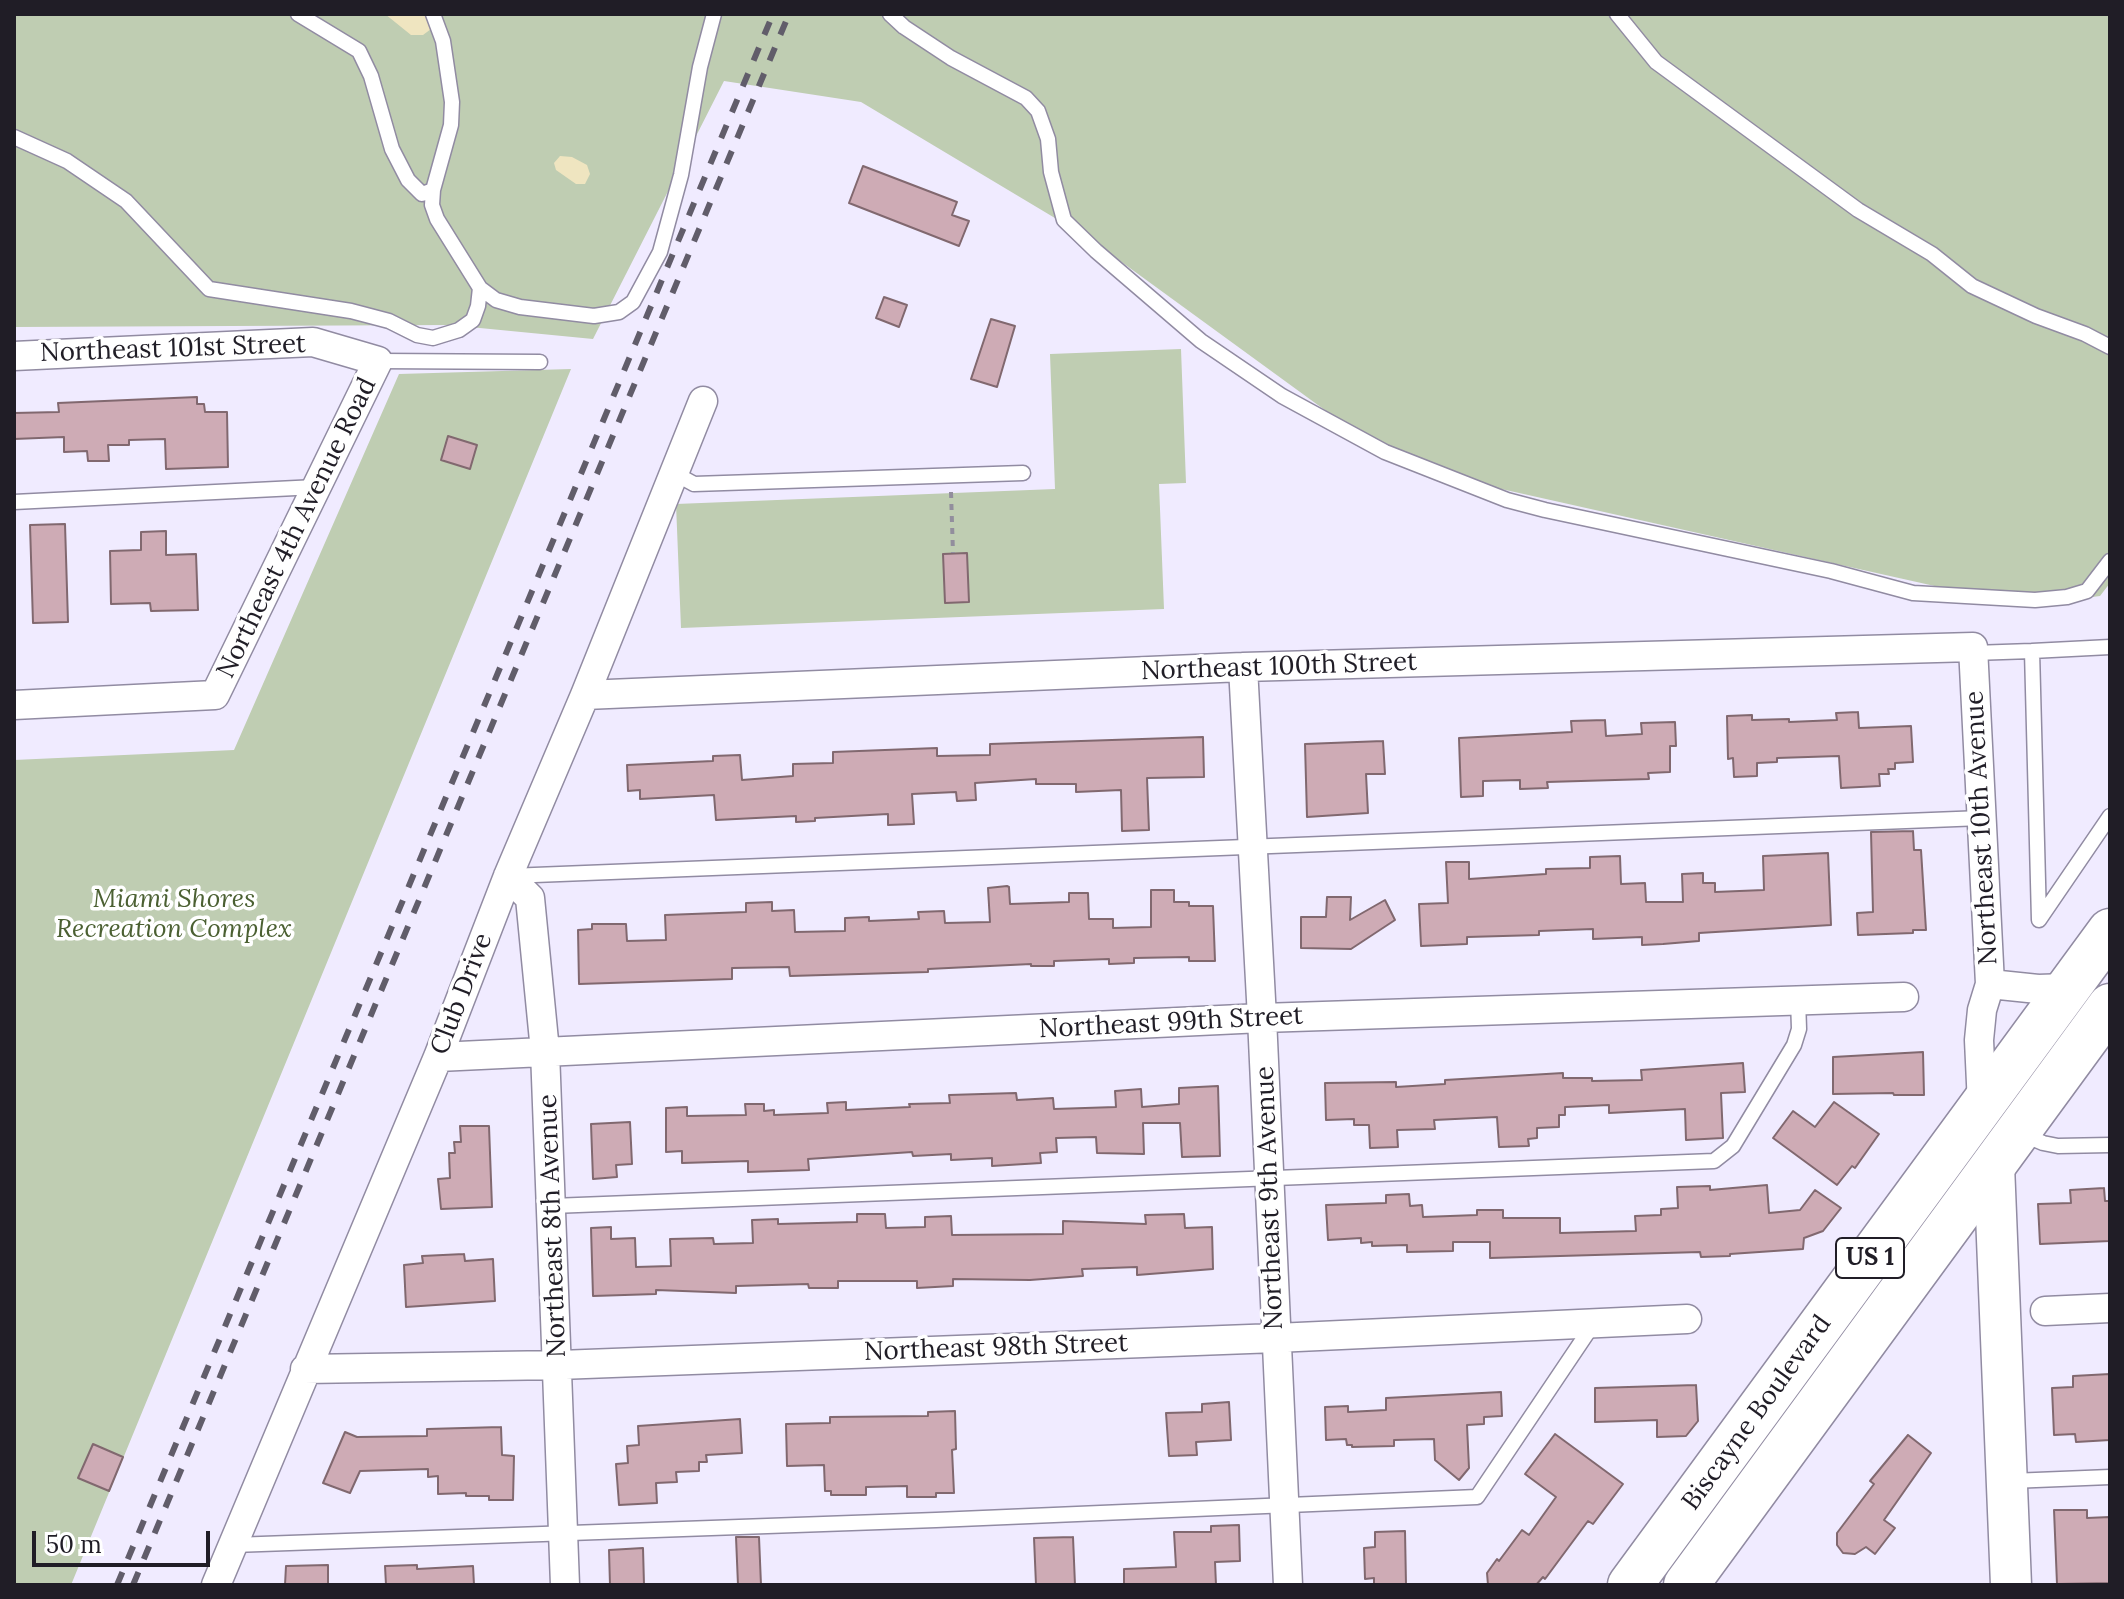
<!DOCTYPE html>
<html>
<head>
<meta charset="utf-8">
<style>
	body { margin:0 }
	#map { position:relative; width:2124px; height:1599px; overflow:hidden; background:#f0ebff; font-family:Lora,serif }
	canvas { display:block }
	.frame { position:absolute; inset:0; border:16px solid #201d26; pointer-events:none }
	.scale { position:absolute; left:32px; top:1531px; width:178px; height:36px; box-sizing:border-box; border:4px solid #201d26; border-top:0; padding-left:10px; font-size:24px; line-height:28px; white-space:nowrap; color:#201d26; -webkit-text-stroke:6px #fff; paint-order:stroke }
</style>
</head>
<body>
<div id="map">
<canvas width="2124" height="1599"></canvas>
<div class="frame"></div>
<div class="scale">50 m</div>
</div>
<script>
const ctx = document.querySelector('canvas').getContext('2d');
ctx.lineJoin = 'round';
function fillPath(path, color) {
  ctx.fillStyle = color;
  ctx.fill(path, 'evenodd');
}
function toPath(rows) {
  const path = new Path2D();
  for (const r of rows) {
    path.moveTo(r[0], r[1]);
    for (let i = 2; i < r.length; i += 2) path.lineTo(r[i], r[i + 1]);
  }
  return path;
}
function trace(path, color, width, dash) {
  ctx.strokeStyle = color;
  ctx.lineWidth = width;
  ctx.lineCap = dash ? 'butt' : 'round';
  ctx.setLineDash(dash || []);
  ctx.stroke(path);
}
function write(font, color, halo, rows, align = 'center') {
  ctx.font = font + ' Lora,serif';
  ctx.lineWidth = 7;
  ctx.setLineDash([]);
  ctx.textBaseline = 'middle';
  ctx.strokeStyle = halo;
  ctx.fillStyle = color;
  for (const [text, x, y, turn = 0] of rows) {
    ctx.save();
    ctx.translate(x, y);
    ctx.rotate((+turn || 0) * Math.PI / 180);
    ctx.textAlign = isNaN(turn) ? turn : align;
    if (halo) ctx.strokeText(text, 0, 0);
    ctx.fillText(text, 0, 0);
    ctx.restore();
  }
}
fillPath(toPath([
	[14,14,2110,14,2110,583,2100,596,2024,606,1403,467,1090,239,861,102,724,81,593,339,449,325,14,327],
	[1181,349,1186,483,1159,484,1164,609,681,628,676,504,1055,489,1050,354],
	[571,369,71,1585,14,1585,14,760,234,750,399,374]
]), '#bfcdb2');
fillPath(toPath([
	[385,14,430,14,435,26,423,35,411,35],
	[560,156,572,157,587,165,590,174,585,184,576,184,556,170,554,163]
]), '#efe5c0');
const building = toPath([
	[863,166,957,202,952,215,969,221,959,246,849,203,863,166],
	[884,297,907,305,899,327,876,318,884,297],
	[991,319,1015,326,997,387,971,379,991,319],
	[197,397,197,404,204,404,205,412,227,412,228,467,166,469,165,439,129,440,129,445,108,445,109,461,88,461,87,451,64,452,64,437,14,439,14,413,59,412,58,403,197,397],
	[448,436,477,445,470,469,441,460,448,436],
	[65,524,68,622,33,623,30,525,65,524],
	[166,531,166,555,196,554,198,610,151,611,150,603,111,604,110,551,141,550,141,532,166,531],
	[967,553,969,602,945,603,943,554,967,553],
	[1858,712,1859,728,1911,726,1913,762,1895,763,1895,769,1888,769,1889,774,1879,774,1880,786,1841,788,1839,756,1777,758,1777,762,1757,763,1757,776,1734,777,1733,758,1728,759,1727,716,1752,715,1752,720,1789,719,1789,722,1837,720,1836,713,1858,712],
	[1605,720,1606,736,1642,734,1641,723,1675,722,1676,746,1670,746,1670,772,1648,773,1649,779,1547,782,1548,788,1520,789,1520,780,1483,781,1483,796,1461,797,1459,738,1572,732,1571,721,1605,720],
	[1203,737,1204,777,1147,778,1149,830,1122,831,1121,790,1076,792,1076,784,1036,784,1036,779,975,783,976,800,957,801,956,792,912,794,914,824,888,825,888,814,815,818,815,821,796,822,796,816,716,820,714,795,640,799,640,790,628,791,627,765,713,761,713,756,740,755,742,780,793,776,793,764,833,763,833,752,937,748,937,756,990,755,990,744,1203,737],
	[1383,741,1385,774,1366,774,1368,813,1307,817,1305,744,1383,741],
	[1913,831,1914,850,1921,850,1926,930,1913,930,1913,933,1858,935,1857,913,1873,912,1871,832,1913,831],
	[1828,853,1831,925,1699,933,1699,941,1663,944,1642,945,1642,937,1593,939,1593,929,1539,931,1539,935,1467,937,1467,944,1421,946,1419,904,1448,903,1446,862,1469,862,1469,879,1546,874,1546,869,1590,868,1590,857,1620,856,1621,884,1645,883,1646,902,1683,902,1682,874,1703,873,1703,883,1715,883,1715,892,1764,890,1763,856,1828,853],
	[1007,886,1009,887,1010,904,1069,902,1069,893,1088,893,1089,919,1113,919,1113,928,1151,927,1151,890,1174,890,1174,902,1189,902,1189,906,1213,906,1215,961,1189,961,1189,957,1134,958,1134,963,1109,964,1109,959,1054,961,1054,966,1031,966,1031,964,928,969,928,972,790,976,789,967,732,968,732,979,579,984,578,930,592,929,592,924,626,924,627,941,666,940,665,915,746,912,746,903,772,902,772,911,794,910,795,932,845,931,845,918,869,917,869,921,919,919,918,912,944,911,945,923,990,922,988,888,1007,886],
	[1327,897,1351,897,1350,920,1385,900,1395,920,1351,949,1301,948,1301,917,1326,917,1327,897],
	[1923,1052,1924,1095,1894,1095,1893,1093,1833,1094,1833,1057,1923,1052],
	[1743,1063,1745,1092,1721,1093,1723,1138,1686,1140,1685,1109,1609,1113,1609,1105,1565,1107,1565,1115,1559,1115,1559,1127,1537,1128,1537,1138,1528,1139,1529,1146,1499,1147,1497,1117,1434,1120,1435,1129,1397,1130,1398,1147,1370,1148,1369,1125,1354,1125,1354,1119,1326,1120,1325,1083,1396,1082,1396,1087,1445,1084,1445,1080,1563,1073,1563,1078,1592,1078,1592,1081,1642,1080,1641,1070,1743,1063],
	[1218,1086,1220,1156,1182,1157,1180,1123,1143,1123,1144,1154,1097,1153,1096,1137,1056,1138,1057,1152,1040,1153,1041,1163,992,1166,992,1158,951,1160,951,1154,913,1156,912,1152,808,1159,809,1170,748,1172,748,1161,682,1163,682,1151,666,1152,666,1108,687,1107,687,1116,746,1115,745,1104,764,1104,764,1111,774,1110,774,1115,828,1113,827,1103,846,1102,846,1110,910,1107,909,1104,950,1103,949,1095,1016,1093,1017,1100,1053,1098,1054,1109,1116,1107,1115,1091,1141,1089,1142,1107,1179,1104,1179,1088,1218,1086],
	[1834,1102,1879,1134,1855,1168,1852,1166,1837,1185,1773,1138,1793,1111,1815,1127,1834,1102],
	[630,1122,632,1164,616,1165,617,1177,593,1179,591,1124,630,1122],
	[460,1126,489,1126,492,1207,441,1209,438,1179,450,1178,449,1153,455,1153,454,1142,461,1142,460,1126],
	[1767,1185,1769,1213,1800,1210,1815,1190,1841,1208,1823,1231,1804,1238,1803,1249,1730,1254,1730,1256,1701,1257,1700,1252,1490,1258,1490,1242,1453,1242,1453,1251,1407,1252,1407,1245,1372,1246,1372,1242,1361,1243,1361,1238,1328,1240,1326,1205,1386,1203,1386,1195,1409,1194,1410,1206,1422,1205,1423,1217,1477,1215,1477,1210,1503,1210,1503,1218,1560,1218,1560,1233,1636,1231,1635,1216,1661,1215,1661,1209,1678,1208,1677,1187,1710,1186,1710,1190,1767,1185],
	[2104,1188,2105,1201,2110,1201,2110,1241,2040,1244,2038,1204,2071,1203,2070,1190,2104,1188],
	[857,1214,885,1214,886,1228,925,1227,925,1217,951,1216,952,1235,1063,1234,1063,1221,1146,1224,1145,1215,1184,1214,1185,1228,1212,1227,1213,1269,1137,1275,1137,1267,1082,1269,1083,1276,1030,1280,953,1279,953,1286,917,1288,917,1281,838,1281,838,1288,809,1288,808,1284,736,1286,736,1293,656,1290,656,1294,593,1296,591,1228,611,1227,611,1239,635,1238,636,1267,671,1266,670,1239,713,1238,714,1244,753,1243,752,1220,778,1219,778,1224,857,1222,857,1214],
	[464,1254,465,1261,493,1259,495,1301,406,1307,404,1265,423,1263,422,1256,464,1254],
	[2110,1374,2110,1440,2076,1442,2075,1434,2054,1435,2052,1388,2073,1387,2073,1376,2110,1374],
	[1696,1385,1698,1421,1686,1436,1657,1437,1657,1420,1595,1422,1595,1388,1696,1385],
	[1501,1392,1502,1416,1484,1417,1484,1424,1467,1425,1469,1468,1459,1480,1435,1460,1434,1439,1394,1440,1394,1446,1352,1447,1352,1445,1347,1445,1346,1439,1326,1440,1325,1407,1348,1406,1348,1412,1386,1410,1386,1398,1501,1392],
	[1229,1402,1231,1440,1196,1442,1197,1455,1169,1456,1166,1413,1202,1412,1202,1404,1229,1402],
	[955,1411,956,1449,952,1450,954,1493,936,1493,936,1497,907,1497,907,1486,866,1487,866,1495,831,1495,831,1491,825,1491,824,1465,787,1466,786,1424,830,1423,830,1417,928,1416,928,1412,955,1411],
	[740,1419,742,1453,706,1455,707,1462,699,1462,699,1471,676,1472,677,1482,656,1483,657,1503,619,1505,616,1464,628,1463,627,1446,639,1445,638,1426,740,1419],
	[501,1427,502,1455,514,1456,513,1500,489,1500,489,1496,466,1496,466,1493,438,1494,438,1476,428,1477,428,1469,360,1471,350,1493,323,1483,345,1432,357,1437,427,1436,427,1429,501,1427],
	[1555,1434,1623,1484,1593,1524,1588,1521,1545,1579,1543,1577,1536,1585,1488,1585,1487,1573,1497,1559,1499,1561,1522,1530,1529,1535,1556,1497,1525,1474,1555,1434],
	[1908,1435,1931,1453,1884,1520,1895,1528,1875,1554,1866,1547,1855,1554,1843,1553,1837,1545,1837,1533,1874,1484,1870,1481,1908,1435],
	[93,1444,123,1457,109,1491,78,1478,93,1444],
	[2054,1510,2087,1510,2087,1518,2110,1517,2110,1583,2057,1584,2054,1510],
	[1239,1525,1240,1561,1215,1562,1216,1585,1124,1585,1124,1569,1176,1567,1174,1532,1211,1532,1211,1526,1239,1525],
	[1405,1531,1406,1585,1374,1585,1374,1578,1365,1579,1364,1548,1375,1547,1375,1532,1405,1531],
	[736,1537,759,1537,761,1585,738,1585,736,1537],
	[1073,1537,1075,1585,1036,1585,1034,1538,1073,1537],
	[643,1548,644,1585,610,1585,609,1550,643,1548],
	[328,1565,328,1585,285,1585,286,1566,328,1565],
	[417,1565,417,1569,473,1566,474,1585,386,1585,385,1566,417,1565]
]);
fillPath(building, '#ceabb5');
trace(building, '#81686f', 2);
const lane = toPath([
	[298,14,359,51,371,76,392,149,408,180,422,194,433,190],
	[433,14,443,41,452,102,451,125,433,190,432,205,437,219,480,288,496,300,520,307,594,316,619,312,633,302,660,252,681,175,700,67,714,14],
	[890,14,904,27,951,58,1026,98,1038,111,1048,139,1051,172,1064,220,1096,251,1201,341,1282,396,1385,452,1507,500,1545,510,1831,571,1913,593,2035,600,2067,597,2087,591,2110,561],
	[1617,14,1656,62,1858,210,1932,254,1972,286,2036,316,2085,334,2110,347],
	[14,137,67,161,126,201,209,289,351,311,389,321,417,335,433,338,459,330,473,320,478,306,480,288],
	[378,361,540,362],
	[674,473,694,484,1023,473],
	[14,502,316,487],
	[2110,647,2032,651,2039,920,2110,816],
	[1973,653,2032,651],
	[509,876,1982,818],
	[2022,1134,2043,1143,2058,1146,2110,1145],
	[552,1206,1714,1161,1733,1146,1794,1045,1799,1029,1798,999],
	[2011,1481,2110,1477],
	[233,1545,936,1520,1477,1497,1594,1323]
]);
const street = toPath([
	[14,356,313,342,378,361,215,695,14,705],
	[1243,667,1262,1018,1288,1585],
	[585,695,1243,667,1973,647,1990,984,1982,1010,1979,1040,1982,1105],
	[508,876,530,898,545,1051,565,1585],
	[1990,984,2038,989,2067,988],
	[438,1057,1262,1018,1904,997],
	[2045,1311,2110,1308],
	[305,1369,559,1365,1276,1338,1687,1319],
	[216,1585,438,1057,508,876,585,695,703,401]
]);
const secondary = toPath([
	[1994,1165,2011,1585]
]);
const primary = toPath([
	[1630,1585,2110,931],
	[1686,1585,2110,1006]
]);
trace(lane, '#918ba2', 17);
trace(street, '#918ba2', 31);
trace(secondary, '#918ba2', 43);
trace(primary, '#918ba2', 47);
trace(toPath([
	[951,492,953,553]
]), '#928e9d', 4, [6, 6]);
trace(lane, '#fff', 14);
trace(street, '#fff', 28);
trace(secondary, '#fff', 40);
trace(primary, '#fff', 44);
trace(toPath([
	[117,1585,773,14],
	[133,1585,789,14]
]), '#615d6a', 6, [14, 14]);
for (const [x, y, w] of [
	[1870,1258,68]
]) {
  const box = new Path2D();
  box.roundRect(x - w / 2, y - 20, w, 40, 6);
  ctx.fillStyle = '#fff';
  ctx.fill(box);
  trace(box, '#201d26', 2);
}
write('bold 24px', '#201d26', null, [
	["US 1",1870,1258]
]);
write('26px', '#201d26', '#fff', [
	["Northeast 101st Street",173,349,-2],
	["Northeast 4th Avenue Road",297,528,-64],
	["Northeast 100th Street",1279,667,-2],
	["Northeast 10th Avenue",1982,828,-93],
	["Club Drive",462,994,-69],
	["Northeast 99th Street",1171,1023,-3],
	["Northeast 9th Avenue",1270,1198,-92],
	["Northeast 8th Avenue",553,1226,-92],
	["Northeast 98th Street",996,1348,-2],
	["Biscayne Boulevard",1757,1413,-54]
]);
write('italic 26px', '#4b6032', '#fff', [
	["Miami Shores",174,900],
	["Recreation Complex",174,930]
]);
</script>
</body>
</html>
